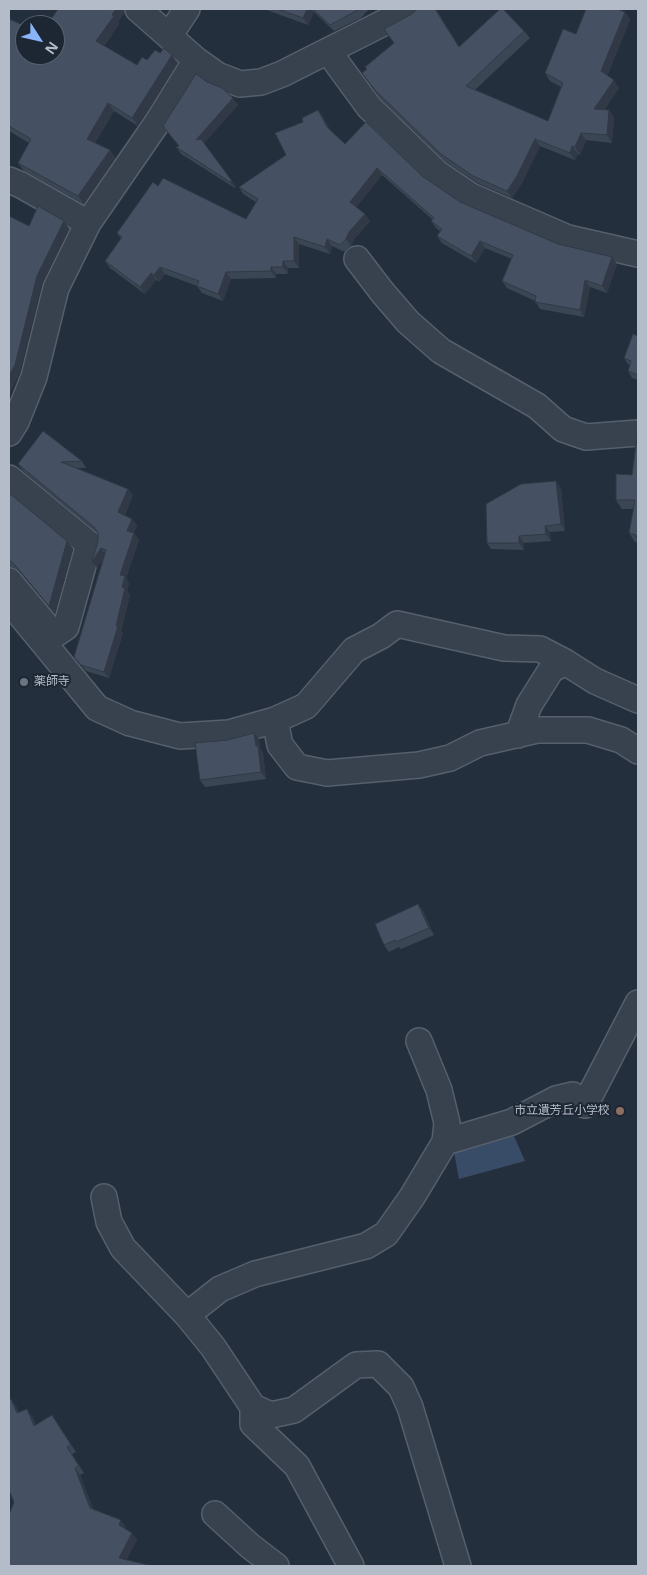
<!DOCTYPE html>
<html>
<head>
<meta charset="utf-8">
<style>
	body { margin:0 }
	#map { position:relative; width:647px; height:1575px; overflow:hidden; background:#242f3e; font-family:"Open Sans",sans-serif }
	canvas { display:block }
	.frame { position:absolute; inset:0; border:10px solid #b4bcc9; pointer-events:none }
	.north { position:absolute; left:15px; top:15px; width:50px; height:50px; box-sizing:border-box; background:#1d2633; border:1px solid #59626f; border-radius:50%; rotate:125deg; font-size:14px; font-weight:700; line-height:20px; text-align:center; color:#b4bcc9 }
	.north::after { content:''; display:block; margin:auto; width:18px; height:22px; background:#8ab4f8; clip-path:polygon(50% 0,100% 100%,50% 72%,0 100%) }
</style>
</head>
<body>
<div id="map">
<canvas width="647" height="1575"></canvas>
<div class="frame"></div>
<div class="north">N</div>
</div>
<script>
const ctx = document.querySelector('canvas').getContext('2d');
ctx.lineJoin = 'round';
function fillPath(path, color) {
  ctx.fillStyle = color;
  ctx.fill(path, 'evenodd');
}
function toPath(rows) {
  const path = new Path2D();
  for (const r of rows) {
    path.moveTo(r[0], r[1]);
    for (let i = 2; i < r.length; i += 2) path.lineTo(r[i], r[i + 1]);
  }
  return path;
}
function trace(path, color, width, dash) {
  ctx.strokeStyle = color;
  ctx.lineWidth = width;
  ctx.lineCap = dash ? 'butt' : 'round';
  ctx.setLineDash(dash || []);
  ctx.stroke(path);
}
function write(font, color, halo, rows, align = 'center') {
  ctx.font = font + ' "Open Sans","Noto Sans JP",sans-serif';
  ctx.lineWidth = 4;
  ctx.setLineDash([]);
  ctx.textBaseline = 'middle';
  ctx.strokeStyle = halo;
  ctx.fillStyle = color;
  for (const [text, x, y, turn = 0] of rows) {
    ctx.save();
    ctx.translate(x, y);
    ctx.rotate((+turn || 0) * Math.PI / 180);
    ctx.textAlign = isNaN(turn) ? turn : align;
    if (halo) ctx.strokeText(text, 0, 0);
    ctx.fillText(text, 0, 0);
    ctx.restore();
  }
}
fillPath(toPath([
	[513,1134,525,1161,459,1179,454,1152]
]), '#394c67');
const minor = toPath([
	[138,9,196,60,217,75,240,84,261,82,282,74,411,9],
	[169,36,187,9],
	[328,51,369,107,437,173,471,196,568,238,638,254],
	[9,180,21,185,88,223],
	[357,259,383,293,408,322,441,351,537,406,563,429,586,437,638,433],
	[9,433,16,422,34,377,56,288,88,223,157,123,196,60],
	[9,478,89,544,66,627,54,635,9,581],
	[9,601,97,708,130,723,180,736,229,733,275,720,306,706,354,650,381,636,397,624,504,648,540,649,565,662],
	[275,720,280,745,297,767,327,773,419,765,450,758,480,743,537,730,588,730,621,740,638,751],
	[518,735,529,705,551,670,565,662,595,681,638,700],
	[445,1142,512,1122,556,1099,573,1095,585,1105,638,1003],
	[104,1197,109,1222,123,1248,187,1315,213,1347,253,1407,271,1415,294,1410,356,1365,378,1364,401,1387,410,1407,458,1566],
	[187,1315,220,1289,255,1274,366,1246,386,1234,412,1197,445,1142,447,1123,439,1090,419,1041],
	[253,1407,253,1424,297,1466,351,1566],
	[215,1514,250,1546,276,1566]
]);
trace(minor, '#565f6c', 28);
trace(minor, '#38414e', 25);
fillPath(toPath([
	[264,9,369,9,361,18,334,31,314,12,308,25],
	[436,9,459,47,524,31,530,38,475,90,548,121,561,87,550,81,545,73,576,34,625,12,630,20,607,76,619,88,604,110,609,110,614,117,612,143,586,140,580,155,578,154,575,160,540,146,522,183,512,198,478,183,446,162,380,98,362,73],
	[124,13,118,22,119,24,104,46,137,65,160,53,172,55,177,63,138,126,114,111,95,143,110,150,115,158,84,204,24,171,18,163,29,143,9,131,9,19,55,55],
	[233,98,238,105,204,143,236,187,235,188,181,154,176,147,179,146,163,126],
	[318,110,323,117,330,130,345,144,422,176,460,202,558,244,617,264,607,293,590,287,584,317,540,309,535,301,507,288,502,281,512,259,485,248,476,263,442,243,437,236,440,231,436,228,431,221,433,220,382,175,356,207,365,214,370,221,354,239,351,246,345,252,332,246,330,254,299,244,299,268,288,268,288,274,276,274,276,278,231,279,223,301,202,293,197,286,165,274,159,282,156,280,145,294,110,268,105,261,121,239,117,233,158,186,246,219,256,202,243,194,239,187,286,155,303,122],
	[638,336,638,380,632,378,628,371,630,365,628,364,624,358],
	[43,431,82,461,86,468,77,468,128,489,133,495,125,515,132,519,137,525,134,533,139,540,126,578,129,583,127,591,130,595,121,631,123,633,109,678,86,671,74,657,103,558,97,568,98,533,23,471,18,464],
	[638,436,638,543,635,542,629,533,634,509,622,509,616,500,632,475],
	[561,488,565,531,550,532,551,541,524,543,524,550,491,549,487,543],
	[9,493,67,541,73,549,55,614,20,571,13,567,9,567],
	[254,733,259,739,260,749,263,753,266,779,205,787,200,780,228,740],
	[418,904,423,911,434,935,401,949,399,947,389,952,384,945],
	[16,1406,19,1413,32,1416,36,1425,52,1415,76,1452,72,1454,84,1473,80,1475,93,1509,126,1527,125,1528,132,1533,137,1540,126,1560,9,1566,14,1502]
]), '#3b4654');
fillPath(toPath([
	[116,9,124,9,124,13,118,22,119,24,101,49,96,41],
	[307,9,312,9,314,12,308,25,303,18],
	[435,9,436,9,464,55,459,47],
	[625,12,630,20,606,79,601,71],
	[172,55,177,63,138,126,132,118],
	[614,80,619,88,599,116,594,109],
	[233,98,238,105,200,147,196,140],
	[108,103,114,111,93,147,87,139],
	[318,110,323,117,332,134,327,127],
	[609,110,614,117,612,143,607,135],
	[581,133,586,140,580,155,575,147],
	[535,139,540,146,522,183,512,198,507,191],
	[572,146,578,154,575,160,570,153],
	[110,150,115,158,84,204,78,196],
	[377,168,382,175,355,209,350,202],
	[232,181,236,187,235,188,230,182],
	[365,214,370,221,354,239,351,246,346,239,349,232],
	[64,221,69,229,42,284,20,373,9,395,9,376,37,276],
	[294,237,299,244,299,268,294,261],
	[327,239,332,246,330,254,325,247],
	[480,241,485,248,476,263,471,256],
	[612,257,617,264,607,293,602,286],
	[283,261,288,268,288,274,283,267],
	[160,267,165,274,159,282,154,275],
	[271,267,276,274,276,278,271,271],
	[226,272,231,279,223,301,218,294],
	[151,273,156,280,145,294,140,287],
	[585,280,590,287,584,317,580,310],
	[556,481,561,488,565,531,561,524],
	[128,489,133,495,123,519,118,512],
	[132,519,137,525,132,538,127,531],
	[545,526,550,532,551,541,546,534],
	[134,533,139,540,126,578,129,583,127,591,130,595,121,631,123,633,109,678,104,672,116,626,120,575],
	[519,536,524,543,524,550,519,543],
	[67,541,73,549,55,614,49,606],
	[101,548,105,554,97,568,92,562],
	[254,733,259,739,260,749,263,753,266,779,261,772,256,746],
	[418,904,423,911,434,935,429,928],
	[11,1399,16,1406,22,1421,17,1413],
	[27,1409,32,1416,39,1433,34,1426],
	[75,1468,80,1475,95,1515,90,1508],
	[121,1520,126,1527,124,1532,119,1525],
	[132,1533,137,1540,124,1565,119,1558]
]), '#303945');
const building = toPath([
	[58,9,116,9,112,15,114,16,96,41,137,65,142,57,147,60,155,50,160,53,164,48,172,55,132,118,108,103,87,139,110,150,78,196,18,163,31,139,9,126,9,19,25,26,25,55,55,55,55,25,47,25,58,9],
	[278,9,307,9,303,18,278,9],
	[313,9,359,9,356,11,330,25,313,9],
	[417,9,435,9,459,47,500,9,503,9,524,31,466,86,548,121,563,83,545,73,563,29,576,34,586,9,617,9,625,12,601,71,614,80,594,109,609,110,607,135,581,133,575,147,572,146,570,153,535,139,517,176,507,191,473,176,441,154,375,90,362,73,367,69,365,67,394,43,384,29,412,14,417,9],
	[196,74,207,82,222,88,233,98,196,140,201,139,232,181,230,182,176,147,179,146,163,126,196,74],
	[318,110,327,127,345,144,366,122,422,176,460,202,558,244,612,257,602,286,585,280,580,310,535,302,536,296,502,281,513,255,480,241,471,256,437,236,442,229,431,221,434,218,377,168,350,202,365,214,349,232,346,239,340,245,327,239,325,247,294,237,294,261,283,261,283,267,271,267,271,271,226,272,218,294,197,286,199,281,160,267,154,275,151,273,140,287,105,261,122,237,117,233,153,182,158,186,163,178,246,219,258,199,239,187,286,155,275,133,303,122,302,118,318,110],
	[38,206,64,221,37,276,15,365,9,376,9,216,29,226,38,206],
	[633,334,638,336,638,375,628,371,631,361,624,358,633,334],
	[43,431,82,461,61,462,128,489,118,512,132,519,127,531,134,533,120,575,125,576,122,587,125,588,116,626,118,626,104,672,81,665,74,657,106,550,101,548,92,562,98,541,98,533,94,527,18,464,43,431],
	[638,436,638,537,636,537,636,535,629,533,635,500,616,500,616,474,632,475,637,437,638,436],
	[556,481,561,524,545,526,546,534,519,536,519,543,487,543,486,504,521,484,556,481],
	[9,493,67,541,49,606,14,564,9,560,9,493],
	[254,733,256,746,258,746,261,772,200,780,195,743,228,740,254,733],
	[418,904,429,928,396,942,395,940,384,945,375,924,418,904],
	[11,1399,17,1413,27,1409,34,1426,52,1415,71,1445,67,1447,79,1466,75,1468,90,1508,121,1520,119,1525,132,1533,119,1558,148,1565,148,1566,9,1566,9,1515,14,1502,9,1490,9,1400,11,1399]
]);
fillPath(building, '#455162');
trace(building, '#303945', 1);
for (const [x, y, r, color] of [
	[24,682,5,"#6b7280"],
	[620,1111,5,"#8d6e63"]
]) {
  const dot = new Path2D();
  dot.arc(x, y, r, 0, 2 * Math.PI);
  ctx.fillStyle = color;
  ctx.fill(dot);
  trace(dot, '#1d2633', 2);
}
write('12px', '#b4bcc9', '#1d2633', [
	["薬師寺",34,682],
	["市立遺芳丘小学校",610,1111,"right"]
], 'left');
</script>
</body>
</html>
